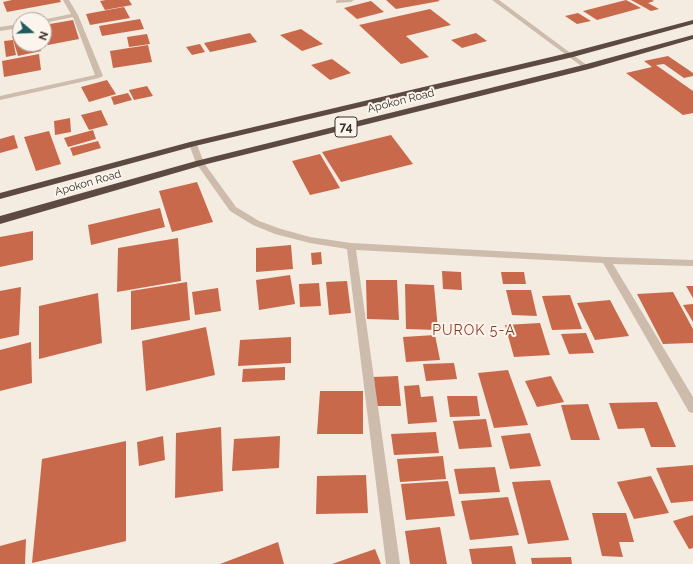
<!DOCTYPE html>
<html>
<head>
<meta charset="utf-8">
<style>
	body { margin:0 }
	#map { position:relative; width:693px; height:564px; overflow:hidden; background:#f4ebe1; font-family:Raleway,sans-serif }
	canvas { display:block }
	.north { position:absolute; left:12px; top:12px; width:40px; height:40px; box-sizing:border-box; background:#fbf5ee; border:1px solid #aea6a0; border-radius:50%; rotate:109deg; font-size:11px; font-weight:700; line-height:16px; text-align:center; color:#3b302b }
	.north::after { content:''; display:block; margin:auto; width:14px; height:18px; background:#1f5a5e; clip-path:polygon(50% 0,100% 100%,50% 72%,0 100%) }
</style>
</head>
<body>
<div id="map">
<canvas width="693" height="564"></canvas>
<div class="north">N</div>
</div>
<script>
const ctx = document.querySelector('canvas').getContext('2d');
ctx.lineJoin = 'round';
function fillPath(path, color) {
  ctx.fillStyle = color;
  ctx.fill(path, 'evenodd');
}
function toPath(rows) {
  const path = new Path2D();
  for (const r of rows) {
    path.moveTo(r[0], r[1]);
    for (let i = 2; i < r.length; i += 2) path.lineTo(r[i], r[i + 1]);
  }
  return path;
}
function write(font, color, halo, rows, align = 'center') {
  ctx.font = font + ' Raleway,sans-serif';
  ctx.lineWidth = 4;
  ctx.setLineDash([]);
  ctx.textBaseline = 'middle';
  ctx.strokeStyle = halo;
  ctx.fillStyle = color;
  for (const [text, x, y, turn = 0] of rows) {
    ctx.save();
    ctx.translate(x, y);
    ctx.rotate((+turn || 0) * Math.PI / 180);
    ctx.textAlign = isNaN(turn) ? turn : align;
    if (halo) ctx.strokeText(text, 0, 0);
    ctx.fillText(text, 0, 0);
    ctx.restore();
  }
}
function trace(path, color, width, dash) {
  ctx.strokeStyle = color;
  ctx.lineWidth = width;
  ctx.lineCap = dash ? 'butt' : 'round';
  ctx.setLineDash(dash || []);
  ctx.stroke(path);
}
fillPath(toPath([
	[12,0,60,0,61,2,7,12,3,2],
	[106,0,129,0,132,5,105,10,100,1],
	[386,0,438,0,440,1,396,9],
	[626,0,641,8,597,20,583,11],
	[631,0,652,0,654,1,648,3,659,9,651,11],
	[371,1,384,12,357,19,344,8],
	[124,7,130,18,90,25,86,14],
	[430,9,451,25,406,36,429,57,401,64,359,25],
	[578,13,591,21,577,24,565,16],
	[140,19,144,29,102,36,99,26],
	[73,20,79,39,48,45,44,25],
	[301,29,323,44,302,51,280,35],
	[250,33,257,42,210,52,204,43],
	[476,33,487,41,462,48,451,40],
	[147,34,150,44,129,47,127,37],
	[20,35,20,44,39,44,41,51,18,56,12,36],
	[13,40,16,55,6,57,4,41],
	[200,44,205,52,192,55,186,47],
	[148,45,152,62,113,68,110,51],
	[39,54,41,70,4,77,2,61],
	[668,56,693,73,693,76,684,78,664,64,656,65,693,91,693,113,683,115,626,73,652,67,644,61],
	[332,59,351,73,330,80,311,65],
	[107,80,116,94,89,102,81,87],
	[147,86,153,96,134,100,129,90],
	[128,93,132,100,114,105,111,97],
	[101,110,108,125,89,130,81,115],
	[70,118,71,132,55,135,54,121],
	[93,130,96,139,68,147,64,138],
	[49,131,61,164,36,171,24,137],
	[14,135,18,148,0,153,0,139],
	[391,135,413,164,341,182,322,152],
	[98,141,101,148,73,156,70,148],
	[320,154,340,188,310,195,292,161],
	[197,182,213,222,172,232,159,191],
	[160,208,165,227,91,245,88,225],
	[33,231,33,260,0,267,0,237],
	[178,238,181,281,117,292,118,248],
	[291,245,293,269,256,272,256,248],
	[321,252,322,264,312,265,311,253],
	[442,271,461,272,462,290,443,289],
	[501,272,524,272,526,284,503,284],
	[290,275,295,304,259,310,256,280],
	[366,280,397,280,399,320,367,319],
	[347,281,351,313,329,315,326,282],
	[187,282,190,320,131,330,131,291],
	[319,283,321,306,300,307,299,284],
	[405,284,434,285,438,330,406,329],
	[686,286,693,286,693,298],
	[21,287,19,335,0,339,0,291],
	[218,288,221,311,195,315,192,292],
	[506,290,531,290,537,316,512,315],
	[673,292,693,329,693,343,663,344,637,294],
	[98,293,102,343,39,359,39,306],
	[570,295,582,329,552,330,542,296],
	[610,300,629,336,595,340,577,303],
	[693,304,693,322,683,305],
	[540,323,550,355,514,357,505,325],
	[206,327,215,375,146,391,142,341],
	[586,333,594,353,569,354,561,334],
	[435,335,440,360,406,362,403,337],
	[291,337,291,363,238,366,240,340],
	[31,342,32,383,0,391,0,350],
	[454,363,457,379,426,381,423,364],
	[285,367,285,380,242,382,243,369],
	[508,370,528,425,494,428,478,373],
	[398,376,401,406,375,406,374,377],
	[551,376,564,402,537,407,525,381],
	[419,385,421,397,433,396,437,422,408,424,404,386],
	[320,391,363,391,363,434,317,434],
	[447,396,477,396,480,416,450,417],
	[657,402,676,447,651,447,644,428,618,429,609,403],
	[588,404,600,440,571,440,561,405],
	[486,419,492,447,459,449,453,421],
	[221,427,223,491,175,498,176,433],
	[436,432,439,453,394,455,391,434],
	[530,433,541,466,510,469,501,436],
	[163,436,165,460,139,466,137,442],
	[280,436,279,468,232,471,234,439],
	[126,441,126,541,32,563,42,459],
	[443,456,446,479,400,482,397,459],
	[693,465,693,501,671,503,656,468],
	[495,467,500,492,459,494,454,469],
	[366,475,368,513,316,514,317,476],
	[651,476,669,513,634,519,617,482],
	[550,480,569,540,528,544,512,482],
	[448,481,455,516,406,520,401,484],
	[508,497,519,535,470,540,461,501],
	[592,513,626,513,634,542,619,542,623,557,602,556],
	[693,515,693,548,689,549,673,521],
	[440,527,447,564,410,564,405,531],
	[26,539,25,564,0,564,0,546],
	[278,542,284,564,220,564],
	[512,546,516,564,472,564,469,549],
	[375,549,381,564,332,564],
	[571,557,572,564,532,564,531,558]
]), '#c8694b');
fillPath(toPath([
	[63,0,69,0,78,15,103,76,99,78,0,100,0,96,95,75,73,17,44,23,44,20,42,20,71,14,63,0],
	[338,0,354,0,351,2,336,3,336,1,338,0],
	[492,0,499,0,588,66,588,68,584,68,492,0],
	[20,24,20,28,0,31,0,27,20,24],
	[190,142,196,142,204,163,236,207,259,221,281,229,310,237,351,243,606,257,693,260,693,266,613,264,693,397,693,413,689,412,603,263,356,250,400,564,386,564,347,249,310,243,275,234,253,225,230,211,196,163,189,144,190,142]
]), '#cdbbac');
fillPath(toPath([
	[693,20,693,24,573,57,195,146,0,199,0,193,190,142,568,53,693,20],
	[693,35,693,39,589,69,203,165,0,224,0,216,196,161,583,65,693,35]
]), '#5c4a42');
write('11px', '#3b302b', '#fbf5ee', [
	["Apokon Road",401,101,-14],
	["Apokon Road",88,183,-16]
]);
for (const [x, y, w] of [
	[346,127,22]
]) {
  const box = new Path2D();
  box.roundRect(x - w / 2, y - 10, w, 20, 3);
  ctx.fillStyle = '#fbf5ee';
  ctx.fill(box);
  trace(box, '#3b302b', 1);
}
write('bold 12px', '#3b302b', null, [
	["74",346,127]
]);
ctx.letterSpacing = '1px';
write('14px', '#8c3b22', '#fbf5ee', [
	["PUROK 5-A",474,331]
]);
ctx.letterSpacing = '0px';
</script>
</body>
</html>
